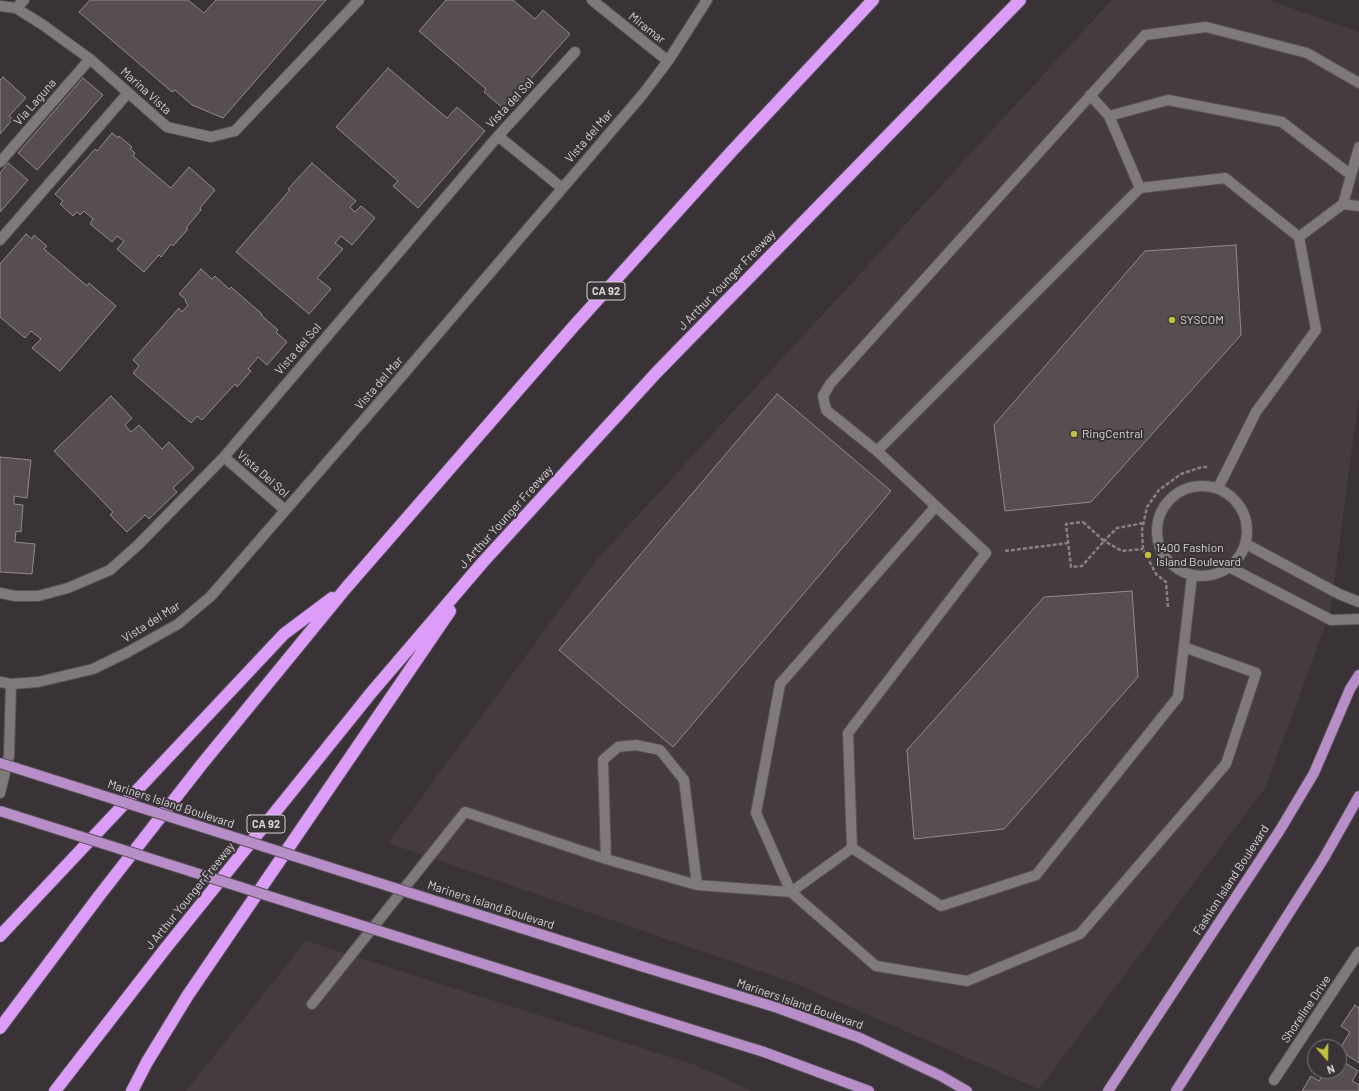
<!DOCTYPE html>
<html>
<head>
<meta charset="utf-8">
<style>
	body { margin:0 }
	#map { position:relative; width:1359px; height:1091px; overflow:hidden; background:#393337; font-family:Barlow,sans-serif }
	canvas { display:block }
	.north { position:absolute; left:1307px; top:1039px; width:40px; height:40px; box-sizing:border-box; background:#393337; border:1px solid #787376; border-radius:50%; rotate:160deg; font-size:11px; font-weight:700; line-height:16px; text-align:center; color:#d6d2d5 }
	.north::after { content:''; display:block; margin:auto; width:14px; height:18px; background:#c1be40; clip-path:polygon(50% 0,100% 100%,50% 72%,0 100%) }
</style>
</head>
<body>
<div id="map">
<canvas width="1359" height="1091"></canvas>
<div class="north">N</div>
</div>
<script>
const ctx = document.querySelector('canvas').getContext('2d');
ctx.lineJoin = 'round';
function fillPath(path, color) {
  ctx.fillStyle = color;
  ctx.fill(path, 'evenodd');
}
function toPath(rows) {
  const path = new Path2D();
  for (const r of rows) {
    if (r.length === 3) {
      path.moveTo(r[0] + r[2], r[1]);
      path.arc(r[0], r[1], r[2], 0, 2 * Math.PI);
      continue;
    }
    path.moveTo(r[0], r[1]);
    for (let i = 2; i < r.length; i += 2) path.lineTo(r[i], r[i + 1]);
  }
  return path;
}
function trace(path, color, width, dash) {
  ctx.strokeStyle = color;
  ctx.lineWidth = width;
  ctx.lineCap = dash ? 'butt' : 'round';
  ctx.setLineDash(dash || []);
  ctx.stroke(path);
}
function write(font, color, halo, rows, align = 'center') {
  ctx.font = font + ' Barlow,sans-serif';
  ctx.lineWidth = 4;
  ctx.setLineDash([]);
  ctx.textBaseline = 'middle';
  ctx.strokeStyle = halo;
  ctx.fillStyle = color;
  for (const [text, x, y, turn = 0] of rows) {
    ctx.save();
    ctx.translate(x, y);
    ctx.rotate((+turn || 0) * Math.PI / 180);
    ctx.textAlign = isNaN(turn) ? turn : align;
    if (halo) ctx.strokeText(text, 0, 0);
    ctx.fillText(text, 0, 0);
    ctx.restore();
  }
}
fillPath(toPath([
	[1112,0,1268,0,1359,32,1359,396,1330,613,1265,788,1039,1089,797,984,388,843,595,562],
	[306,941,695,1065,752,1091,186,1091]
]), '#473b42');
const building = toPath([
	[90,0,188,0,204,13,216,0,326,0,223,118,192,105,175,90,172,92,79,12,90,0],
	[446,0,513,0,535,19,543,10,570,34,504,109,484,92,486,89,419,31,446,0],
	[388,68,447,118,457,107,485,131,418,208,393,186,398,181,336,127,388,68],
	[3,77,26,98,9,116,13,119,0,134,0,80,3,77],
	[83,78,103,95,37,170,18,153,83,78],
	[112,133,118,138,119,136,132,147,130,149,135,153,133,156,171,188,189,167,215,190,200,208,201,210,186,228,188,229,173,246,171,244,161,257,159,255,144,272,117,249,124,241,117,236,112,242,90,224,93,219,84,211,80,215,77,212,73,216,60,204,63,201,55,194,95,149,97,151,112,133],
	[8,163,28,180,0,212,0,173,8,163],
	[312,163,356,201,350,207,355,212,361,206,375,218,352,245,341,236,335,243,343,249,317,278,331,289,309,314,236,252,290,190,288,189,312,163],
	[26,234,32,239,34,235,47,246,44,249,87,286,89,283,116,306,60,371,32,348,41,339,31,331,25,338,0,317,0,264,26,234],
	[1236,245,1241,335,1091,502,1005,511,994,425,1145,251,1236,245],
	[201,269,212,279,215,276,229,289,231,287,262,314,261,315,278,330,276,332,287,342,267,365,258,357,248,369,251,371,237,387,235,384,202,420,197,416,191,423,133,373,139,366,133,360,179,308,182,312,188,305,185,301,186,300,179,294,201,269],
	[777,394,891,491,673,747,559,650,777,394],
	[111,396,132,418,125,425,131,432,139,425,162,449,169,442,194,468,173,488,177,492,149,519,145,515,127,532,110,515,113,512,54,451,111,396],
	[0,457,31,460,27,498,14,496,14,504,23,505,21,532,16,531,15,542,35,544,32,574,0,572,0,457],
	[1132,591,1138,677,1004,829,914,839,907,750,1044,597,1132,591],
	[1355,1005,1359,1008,1359,1063,1339,1050,1350,1032,1341,1026,1355,1005],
	[1339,1059,1358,1071,1352,1081,1359,1085,1359,1091,1302,1091,1311,1076,1319,1081,1325,1071,1339,1071,1339,1059]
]);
fillPath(building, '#564e50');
trace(building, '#938a8c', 1);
const minor = toPath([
	[592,0,668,61],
	[0,6,16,8,43,25,90,59,167,127,211,137,235,131,359,0],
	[16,8,24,0],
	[1090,95,1109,116,1140,188],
	[1109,116,1168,100,1282,122,1351,175],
	[498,136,562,188],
	[0,162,90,59],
	[1343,204,1359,206],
	[1299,237,1343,204,1359,147],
	[0,240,128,93],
	[877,451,1140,188,1225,178,1299,237,1316,330,1256,412,1218,488],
	[224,457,285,510],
	[1202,531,45],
	[936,506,780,684,756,813,791,892,876,966,967,981,1080,934,1226,764,1256,673,1184,647],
	[1246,544,1339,594,1359,602],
	[1229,567,1331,620,1359,619],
	[1192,576,1178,697,1036,875,941,906,852,848,848,733,986,553,877,451,826,410,823,396,830,384,1145,35,1206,27,1307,53,1359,83],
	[0,593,15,596,38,596,68,588,110,570,138,545,224,457,498,136,575,52],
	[0,682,11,684,38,682,93,669,128,652,178,624,211,596,395,384,643,94,668,61,707,0],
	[0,793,9,756,11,684],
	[606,859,603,760,618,747,636,745,660,750,684,780,697,885],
	[312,1004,465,812,606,859,697,885,791,892,852,848],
	[1274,1080,1359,952]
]);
const major = toPath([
	[644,967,778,1008,860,1038,941,1076,967,1091],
	[632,1011,764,1052,869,1091],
	[1108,1091,1280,830,1314,773,1350,689,1359,675],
	[1176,1091,1324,858,1359,796]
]);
const highway = toPath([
	[0,936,284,634,332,598],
	[0,1028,99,896,202,764,346,588,573,327,732,151,873,0],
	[55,1091,165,949,371,693,483,562,657,372,1020,0],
	[132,1091,147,1062,188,995,450,611]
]);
trace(minor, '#575155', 12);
trace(major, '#575155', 12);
trace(highway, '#575155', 14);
trace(toPath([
	[1083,522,1104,541,1082,566,1071,567,1066,524,1083,522],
	[1143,523,1117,528,1104,541,1122,551,1143,549],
	[1005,551,1068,543],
	[1168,607,1166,582,1156,574,1143,549,1142,530,1147,507,1159,490,1181,474,1202,467,1208,467]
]), '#868184', 2.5, [4, 2]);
trace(minor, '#7f787d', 10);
trace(major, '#b78ec7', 10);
trace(highway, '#dc9df9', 12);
const majorBridge = toPath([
	[0,763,644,967],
	[0,811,632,1011]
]);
trace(majorBridge, '#575155', 12, []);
trace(majorBridge, '#b78ec7', 10);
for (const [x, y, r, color] of [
	[1172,320,4,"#c1be40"],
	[1074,434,4,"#c1be40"],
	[1148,555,4,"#c1be40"]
]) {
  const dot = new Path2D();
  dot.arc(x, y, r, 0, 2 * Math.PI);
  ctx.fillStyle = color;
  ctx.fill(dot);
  trace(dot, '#393337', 1.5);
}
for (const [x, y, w] of [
	[606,291,38],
	[266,824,38]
]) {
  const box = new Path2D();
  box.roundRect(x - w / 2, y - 9, w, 18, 3);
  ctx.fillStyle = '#393337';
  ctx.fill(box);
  trace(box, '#d6d2d5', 1);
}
write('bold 11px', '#d6d2d5', null, [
	["CA 92",606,291],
	["CA 92",266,824]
]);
write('12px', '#d6d2d5', '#393337', [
	["Miramar",647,28,38],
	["Marina Vista",146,91,42],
	["Via Laguna",35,102,-49],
	["Vista del Sol",510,103,-47],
	["Vista del Mar",589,136,-49],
	["J Arthur Younger Freeway",727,280,-46],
	["Vista del Sol",298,349,-49],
	["Vista del Mar",379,383,-49],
	["Vista Del Sol",263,474,41],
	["J Arthur Younger Freeway",506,517,-48],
	["Vista del Mar",151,622,-32],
	["Mariners Island Boulevard",171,804,18],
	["Fashion Island Boulevard",1231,880,-57],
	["J Arthur Younger Freeway",190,896,-51],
	["Mariners Island Boulevard",491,905,18],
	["Mariners Island Boulevard",800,1004,19],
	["Shoreline Drive",1306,1009,-56]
]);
write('12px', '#d6d2d5', '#393337', [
	["SYSCOM",1180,320],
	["RingCentral",1082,434],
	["1400 Fashion",1156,548],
	["Island Boulevard",1156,562]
], 'left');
</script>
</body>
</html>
